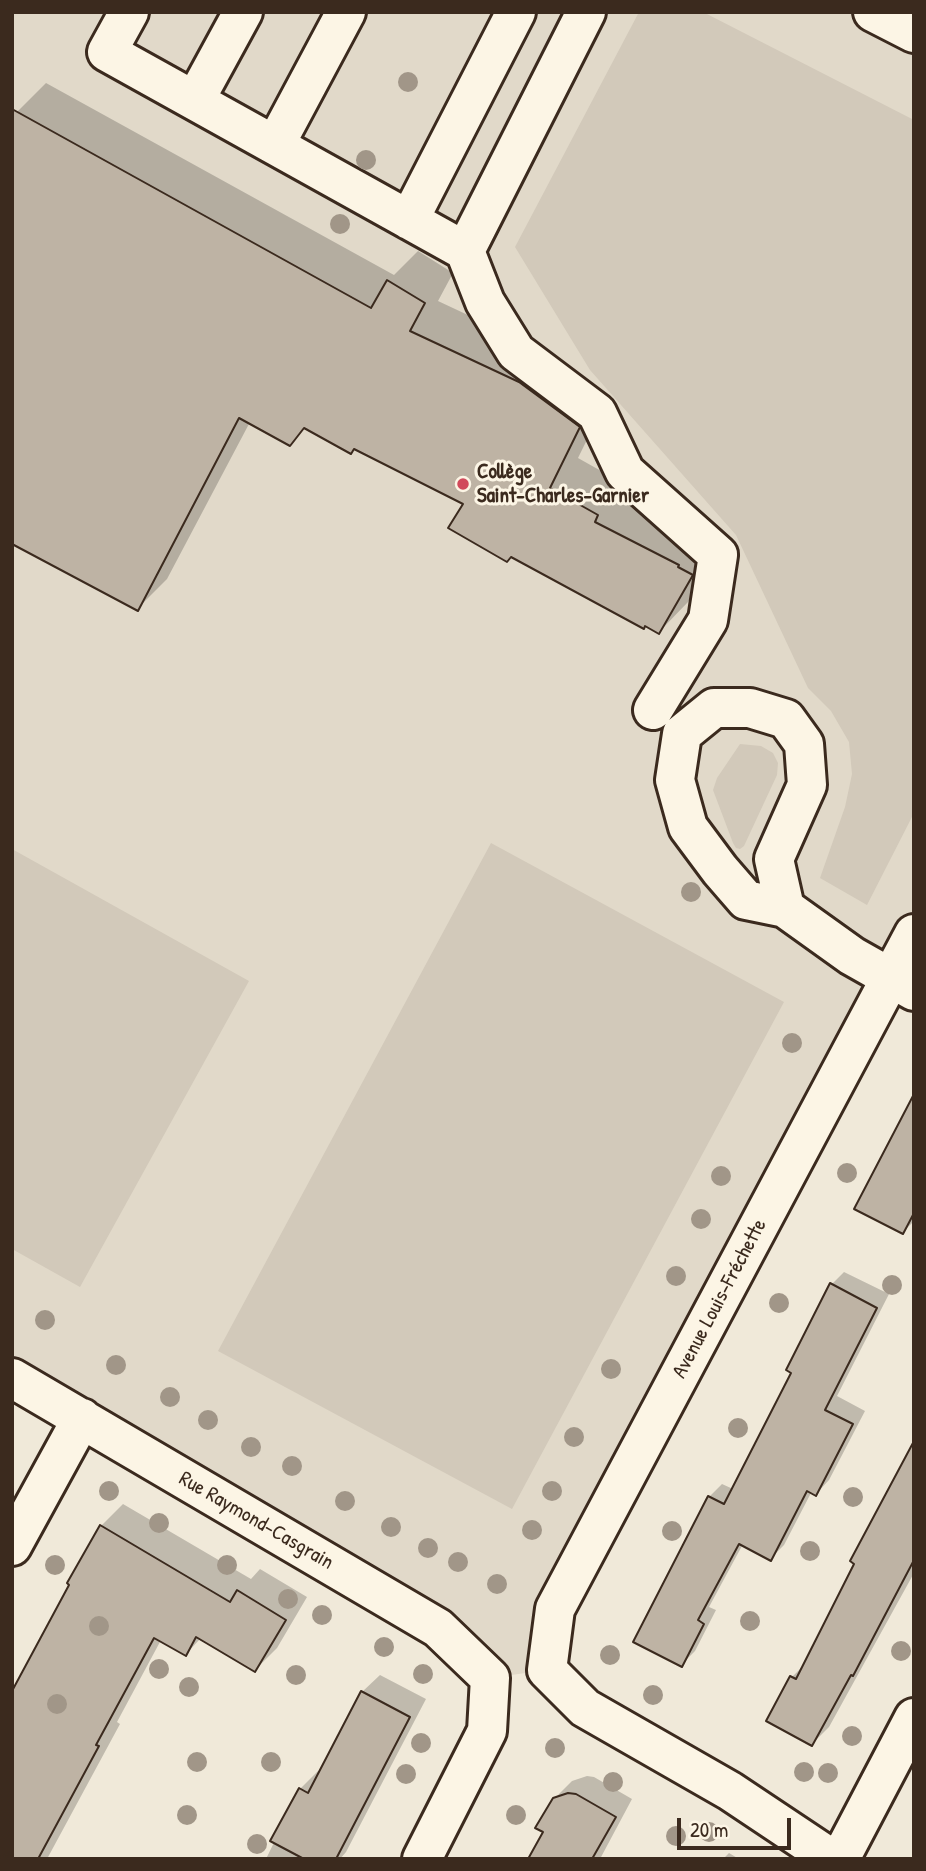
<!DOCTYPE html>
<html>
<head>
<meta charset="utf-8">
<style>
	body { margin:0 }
	#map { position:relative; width:926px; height:1871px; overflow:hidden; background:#f0e9d9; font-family:"Patrick Hand",sans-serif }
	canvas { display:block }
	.frame { position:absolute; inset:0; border:14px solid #3b2a1e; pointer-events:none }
	.scale { position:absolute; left:677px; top:1818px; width:114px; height:32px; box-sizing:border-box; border:4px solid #3b2a1e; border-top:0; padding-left:9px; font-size:21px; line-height:24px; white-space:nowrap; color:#3b2a1e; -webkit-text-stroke:5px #fcf5e5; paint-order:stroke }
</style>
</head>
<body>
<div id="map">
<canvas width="926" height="1871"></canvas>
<div class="frame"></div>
<div class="scale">20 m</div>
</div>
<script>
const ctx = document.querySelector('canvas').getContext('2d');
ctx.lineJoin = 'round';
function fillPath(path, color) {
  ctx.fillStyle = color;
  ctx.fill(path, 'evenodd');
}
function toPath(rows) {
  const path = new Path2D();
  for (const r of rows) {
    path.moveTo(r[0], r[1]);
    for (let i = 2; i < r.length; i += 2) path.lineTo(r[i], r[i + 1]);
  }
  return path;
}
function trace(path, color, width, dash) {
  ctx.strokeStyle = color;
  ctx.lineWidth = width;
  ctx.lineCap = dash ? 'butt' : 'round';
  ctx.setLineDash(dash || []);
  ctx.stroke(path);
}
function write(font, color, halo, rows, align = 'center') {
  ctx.font = font + ' "Patrick Hand",sans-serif';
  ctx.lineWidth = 6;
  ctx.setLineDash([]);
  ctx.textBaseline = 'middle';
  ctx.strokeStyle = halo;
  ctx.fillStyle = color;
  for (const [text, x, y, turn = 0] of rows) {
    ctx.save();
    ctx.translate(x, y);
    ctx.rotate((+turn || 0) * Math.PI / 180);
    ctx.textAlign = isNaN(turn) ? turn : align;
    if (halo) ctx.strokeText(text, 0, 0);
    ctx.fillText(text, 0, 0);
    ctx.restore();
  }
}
fillPath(toPath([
	[12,12,873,12,914,33,914,934,555,1608,547,1670,490,1678,12,1381]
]), '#e1d9c9');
fillPath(toPath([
	[639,12,703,12,914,120,914,813,867,905,820,878,845,807,852,774,849,742,831,711,808,688,736,535,590,370,515,247],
	[740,744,761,746,773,753,778,763,777,775,744,846,740,849,736,848,733,843,713,790,717,778],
	[491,843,784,1002,512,1509,218,1351],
	[12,849,249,981,80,1287,12,1249]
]), '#d2c9ba');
fillPath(toPath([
	[46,83,394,275,418,251,453,273,438,301,549,353,608,397,578,458,626,485,721,545,688,602,659,632,466,503,355,448,306,427,289,444,250,422,167,579,138,608,17,112],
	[914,1098,914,1221,903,1232],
	[844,1272,889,1294,837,1396,865,1411,829,1480,816,1494,812,1491,784,1545,771,1558,743,1544,709,1607,716,1610,695,1651,682,1664,709,1497,722,1484,733,1489,794,1372,831,1285],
	[914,1454,914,1573,829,1727,812,1744,792,1677,805,1664],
	[123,1504,251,1579,260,1569,307,1597,277,1648,255,1670,201,1638,186,1654,161,1640,117,1722,120,1724,47,1859,12,1859,101,1526],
	[380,1675,426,1699,346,1852,340,1859,266,1859,300,1789,318,1771,320,1773,362,1692],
	[587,1776,594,1777,632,1799,600,1859,531,1859,545,1831,554,1799,572,1781],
	[729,1853,739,1859,723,1859]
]), '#0003');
const building = toPath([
	[12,109,371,308,387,280,425,303,410,331,519,382,580,427,550,488,598,515,595,522,679,565,678,567,693,575,659,634,645,626,644,629,511,557,507,562,448,528,463,504,354,449,351,454,304,428,290,446,239,418,138,611,12,544,12,109],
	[914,1094,914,1213,903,1234,854,1209,914,1094],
	[830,1283,877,1308,825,1410,853,1424,816,1496,807,1491,771,1561,739,1544,698,1620,704,1624,682,1667,633,1642,708,1496,724,1504,791,1373,786,1370,830,1283],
	[914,1441,914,1560,853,1676,851,1675,812,1746,766,1721,790,1676,796,1679,854,1564,850,1561,914,1441],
	[100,1525,230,1602,237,1590,286,1620,255,1672,196,1637,186,1656,154,1638,96,1745,99,1746,38,1859,12,1859,12,1691,69,1585,67,1583,100,1525],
	[361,1691,410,1717,336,1859,304,1859,270,1841,299,1788,308,1793,361,1691],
	[568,1793,576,1794,616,1817,592,1859,528,1859,543,1832,535,1828,553,1798,568,1793]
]);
fillPath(building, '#beb3a4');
trace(building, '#3b2a1e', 2);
const minor = toPath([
	[129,12,107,52,465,251,586,12],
	[195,100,243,12],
	[275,145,346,12],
	[409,220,516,12],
	[465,251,485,302,516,352,597,413,625,472,718,555,708,620,653,710],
	[785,908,746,900,720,870,688,827,675,780,682,734,714,708,750,708,786,719,804,744,807,785,774,859,785,908,852,956,914,991],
	[12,1378,438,1628,490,1678,487,1731,422,1859],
	[12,1546,82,1418],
	[832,1859,730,1791,585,1708,547,1670,555,1609,914,934],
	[840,1859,914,1718]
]);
const major = toPath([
	[873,12,914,33]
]);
trace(minor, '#3b2a1e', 44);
trace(major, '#3b2a1e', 44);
trace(minor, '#fcf5e5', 38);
trace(major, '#fcf5e5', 38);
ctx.fillStyle = '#a19688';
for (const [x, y] of [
	[408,82],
	[366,160],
	[340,224],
	[691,892],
	[792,1043],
	[847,1173],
	[721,1176],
	[701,1219],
	[676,1276],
	[892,1285],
	[779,1303],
	[45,1320],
	[116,1365],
	[611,1369],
	[170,1397],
	[208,1420],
	[738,1428],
	[574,1437],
	[251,1447],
	[292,1466],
	[109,1491],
	[552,1491],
	[853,1497],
	[345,1501],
	[159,1523],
	[391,1527],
	[532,1530],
	[672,1531],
	[428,1548],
	[810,1551],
	[458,1562],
	[55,1565],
	[227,1565],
	[497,1584],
	[288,1599],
	[322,1615],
	[750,1621],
	[99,1626],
	[384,1647],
	[901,1651],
	[610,1655],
	[159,1669],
	[423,1674],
	[296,1675],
	[189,1687],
	[653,1695],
	[57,1704],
	[852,1736],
	[421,1743],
	[555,1748],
	[197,1762],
	[271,1762],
	[804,1772],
	[828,1773],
	[406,1774],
	[613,1782],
	[187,1815],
	[516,1815],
	[709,1832],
	[676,1836],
	[257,1844]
]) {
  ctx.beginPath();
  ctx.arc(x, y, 10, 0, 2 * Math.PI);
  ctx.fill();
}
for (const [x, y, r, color] of [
	[463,484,7,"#d1495b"]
]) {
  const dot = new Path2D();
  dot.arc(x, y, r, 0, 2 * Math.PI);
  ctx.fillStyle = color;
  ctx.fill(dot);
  trace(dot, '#fcf5e5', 2.5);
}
write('bold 21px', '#3b2a1e', '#fcf5e5', [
	["Collège",477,472],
	["Saint-Charles-Garnier",477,496]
], 'left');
write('21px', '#3b2a1e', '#fcf5e5', [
	["Avenue Louis-Fréchette",720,1299,-62],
	["Rue Raymond-Casgrain",256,1521,30]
]);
</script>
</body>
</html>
